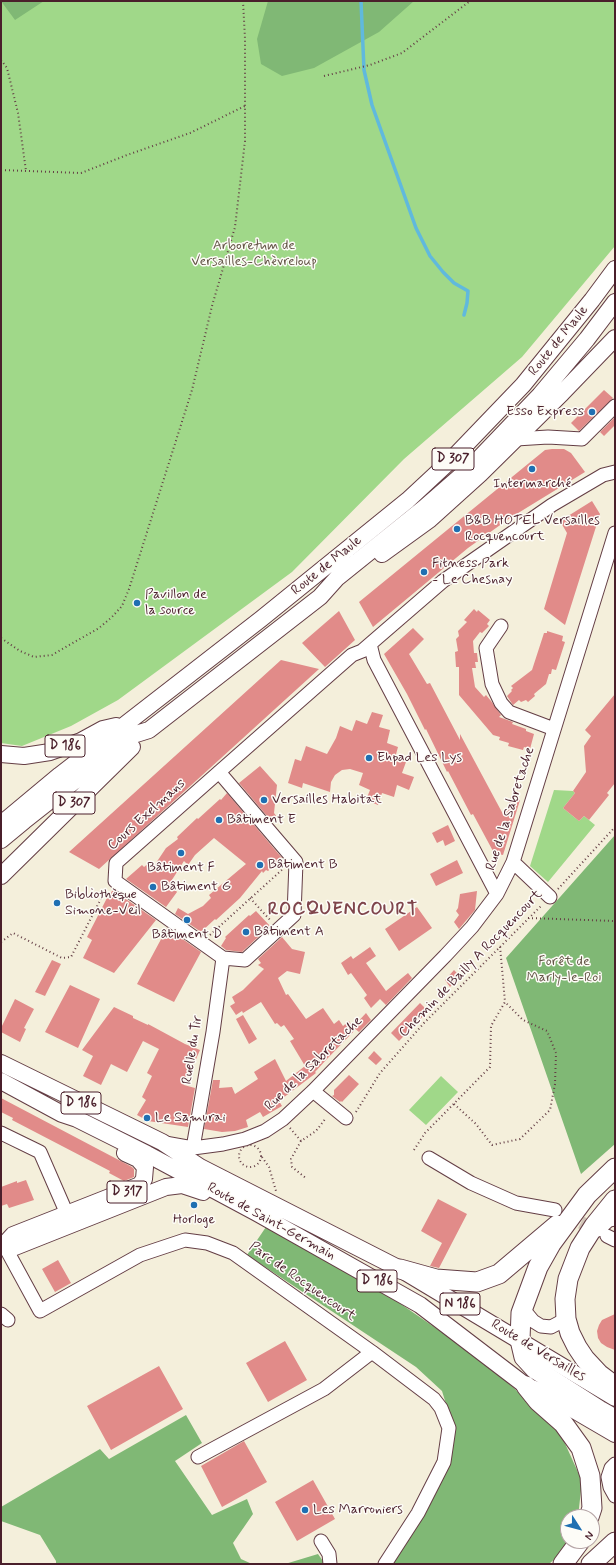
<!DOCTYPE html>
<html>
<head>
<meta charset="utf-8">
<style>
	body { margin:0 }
	#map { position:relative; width:616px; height:1565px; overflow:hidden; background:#f4efdb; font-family:Mynerve,sans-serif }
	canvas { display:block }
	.frame { position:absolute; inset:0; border:2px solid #4a1f2b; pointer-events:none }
	.north { position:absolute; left:560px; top:1509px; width:40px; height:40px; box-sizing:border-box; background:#fdfcf7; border:1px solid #b5a4a5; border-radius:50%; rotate:126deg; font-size:11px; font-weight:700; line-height:16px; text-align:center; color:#4a1f2b }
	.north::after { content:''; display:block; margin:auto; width:14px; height:18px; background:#1f6fb2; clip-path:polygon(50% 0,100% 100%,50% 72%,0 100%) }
</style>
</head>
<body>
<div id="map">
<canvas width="616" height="1565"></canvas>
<div class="frame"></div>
<div class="north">N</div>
</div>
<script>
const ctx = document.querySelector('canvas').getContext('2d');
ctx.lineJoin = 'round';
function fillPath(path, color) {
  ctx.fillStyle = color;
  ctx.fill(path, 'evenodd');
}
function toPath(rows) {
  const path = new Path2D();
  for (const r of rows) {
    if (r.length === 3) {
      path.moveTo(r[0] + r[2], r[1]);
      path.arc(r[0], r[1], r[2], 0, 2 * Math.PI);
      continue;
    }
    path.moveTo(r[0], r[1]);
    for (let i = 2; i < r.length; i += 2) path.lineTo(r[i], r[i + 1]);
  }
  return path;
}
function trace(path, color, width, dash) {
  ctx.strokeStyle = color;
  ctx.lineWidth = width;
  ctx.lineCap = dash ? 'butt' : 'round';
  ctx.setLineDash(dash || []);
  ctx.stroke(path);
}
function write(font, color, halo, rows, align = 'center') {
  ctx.font = font + ' Mynerve,sans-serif';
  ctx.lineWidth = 3;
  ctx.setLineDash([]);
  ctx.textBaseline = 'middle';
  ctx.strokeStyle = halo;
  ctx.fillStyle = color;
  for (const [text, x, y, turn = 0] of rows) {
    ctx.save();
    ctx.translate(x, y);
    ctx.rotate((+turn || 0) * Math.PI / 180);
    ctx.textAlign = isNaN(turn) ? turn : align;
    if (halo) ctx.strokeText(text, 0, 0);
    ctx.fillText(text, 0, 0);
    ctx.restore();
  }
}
fillPath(toPath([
	[1,1,615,1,615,246,522,357,404,459,292,572,118,700,71,726,22,746,1,743],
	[554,790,573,791,575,793,563,808,579,821,584,816,595,825,548,882,530,866],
	[441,1076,458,1092,426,1125,409,1110]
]), '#a0d889');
fillPath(toPath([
	[1,1,44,1,15,20],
	[268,1,414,1,379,32,314,68,282,76,261,64,257,39],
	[615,835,615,1144,581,1174,506,958],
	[268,1224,379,1289,485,1362,558,1428,582,1481,578,1517,568,1517,568,1540,558,1556,549,1564,389,1564,445,1463,451,1420,442,1391,416,1367,247,1255],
	[186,1415,202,1443,175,1461,212,1515,247,1499,253,1514,233,1543,241,1559,252,1564,56,1564,56,1561,40,1535,1,1521,1,1507,100,1449,109,1459],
	[318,1554,325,1564,285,1564]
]), '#80b875');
trace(toPath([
	[361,1,364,70,372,105,416,228,430,256,443,272,454,283,468,291,467,303,464,315]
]), '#60b9dd', 3.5);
fillPath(toPath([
	[604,390,613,398,579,431,571,423],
	[615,417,615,425,604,436,600,432],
	[552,449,564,449,571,453,585,472,510,518,468,548,373,627,359,602,545,450],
	[592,501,600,514,565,625,544,609,567,533,560,521],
	[474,609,477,612,478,610,490,620,487,624,489,626,482,633,480,632,473,641,474,653,477,653,478,662,475,662,476,668,472,668,475,687,484,697,486,695,491,701,501,715,499,717,513,722,512,724,526,729,526,731,534,734,530,749,524,747,523,750,508,746,509,743,499,740,500,737,493,735,459,695,459,667,456,667,455,652,458,651,456,639,459,636,458,631,467,622,464,620],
	[339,611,355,640,325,667,302,643],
	[413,628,424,639,409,654,427,684,430,683,460,740,460,734,504,816,511,797,520,800,503,855,494,853,473,814,471,815,448,771,447,772,426,729,425,730,407,694,384,654],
	[547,631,563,636,562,641,565,642,556,670,552,669,551,674,549,674,546,684,534,694,535,696,528,702,526,700,521,702,519,700,513,705,507,696,512,691,511,690,513,688,511,686,532,670,544,633,547,633],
	[281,660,319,669,99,869,69,852],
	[615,694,615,783,607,793,609,795,589,820,584,816,579,821,563,808,575,793,573,791,586,772,584,746,591,736,585,730],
	[372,712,383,715,379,727,390,730,387,743,398,747,395,758,406,762,402,773,414,777,409,790,397,785,394,797,382,793,378,805,366,800,370,790,359,785,363,773,350,769,342,770,335,775,331,782,330,792,303,783,302,788,288,783,295,759,301,761,306,746,327,754,336,738,340,726,352,731,356,720,367,724],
	[260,766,277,785,274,813,277,817,272,822,239,783],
	[227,793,282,858,268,871,266,870,263,873,262,871,240,898,216,920,215,919,201,932,175,914,178,908,188,914,203,906,211,898,209,895,246,864,214,838,195,855,188,865,184,861,170,883,177,892,166,907,126,879,142,865,144,867,150,862,154,866,166,848,178,839,177,837,197,818,198,819,220,799,221,800],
	[448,825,455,841,445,846,443,840,437,843,432,833],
	[457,860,463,873,436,886,430,874],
	[113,890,156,920,114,973,83,958,92,940,87,937,108,896],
	[477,891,475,910,459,929,454,922,459,915,456,911,458,908,460,894],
	[417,907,432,928,399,951,385,929],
	[256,911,270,926,242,952,226,950,221,946,226,938,225,937,249,915,250,916],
	[167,928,201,952,174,1002,137,984],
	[282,937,292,949,305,952,300,974,287,971,278,978,286,995,288,994,306,1019,323,1008,334,1024,339,1020,343,1026,349,1021,355,1030,326,1060,315,1072,316,1073,279,1101,282,1106,263,1117,260,1112,246,1120,248,1127,235,1131,222,1132,204,1129,213,1080,220,1080,219,1088,232,1087,235,1094,258,1079,254,1072,275,1059,286,1081,305,1066,290,1041,294,1039,284,1025,281,1027,277,1023,275,1024,261,1002,243,1013,242,1011,236,1015,230,1006,235,1003,232,997,243,990,264,969,258,965,261,963,258,959],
	[370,947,376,956,366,963,386,991,408,973,412,978,386,1005,380,999,371,1008,364,998,367,995,351,973,348,975,341,963,351,956,353,959],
	[52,960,61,964,45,996,35,992],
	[454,970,460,976,450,987,445,980],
	[70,985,100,999,78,1048,45,1032],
	[15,999,34,1009,24,1028,26,1029,20,1042,1,1032,1,1028],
	[420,1003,428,1011,399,1041,391,1033],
	[114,1007,133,1016,133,1018,148,1025,148,1024,185,1044,200,1050,193,1066,189,1064,184,1085,195,1088,188,1127,148,1121,137,1115,146,1100,142,1097,152,1076,147,1073,159,1049,143,1041,127,1072,111,1064,101,1085,83,1076,93,1056,82,1050],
	[366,1013,371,1020,359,1032,353,1027],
	[243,1015,257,1039,249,1044,236,1019],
	[374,1051,382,1059,376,1065,368,1058],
	[349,1075,359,1084,342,1102,341,1101,340,1102,332,1096,334,1095,334,1090],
	[1,1098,132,1167,134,1169,134,1177,124,1181,109,1173,110,1171,12,1120,13,1118,1,1112],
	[26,1180,34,1200,9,1208,7,1204,1,1206,1,1187,17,1181,17,1183],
	[438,1199,467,1214,439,1268,430,1266,442,1243,421,1231],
	[58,1260,71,1283,55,1292,42,1269],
	[615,1314,615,1350,607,1347,601,1343,598,1338,597,1331,599,1325,602,1320],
	[285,1341,307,1380,268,1402,246,1363],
	[159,1366,183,1409,111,1450,87,1406],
	[244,1441,267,1482,222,1507,201,1466],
	[313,1480,335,1519,297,1541,275,1502]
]), '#e18b89');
trace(toPath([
	[564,1214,600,1232]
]), '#d2c5b8', 13, [13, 6]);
const minor = toPath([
	[511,438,516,439,548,437,582,439,615,406],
	[501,626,486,648,492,684,501,703,509,712,554,729],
	[370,644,374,660,497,894],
	[219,772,296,862,294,915,245,960,223,958,115,881,116,863,219,772,352,655,362,651,443,581,552,505,603,475,615,472],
	[513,862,550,897],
	[313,1091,346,1118],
	[1,1133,40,1152,67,1214,74,1220],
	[165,1143,193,1148,223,1144,245,1139,265,1131,283,1119,313,1091,445,956,472,927,497,894,513,862,615,533],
	[193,1148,213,1032,223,958],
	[429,1158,471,1183,516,1203,555,1210],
	[598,1230,609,1220,615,1219],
	[607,1236,615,1240],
	[4,1245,40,1311,140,1255,185,1240,207,1243,233,1253,372,1352,434,1399,441,1408,449,1428,444,1462,418,1513,385,1564],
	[523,1309,533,1321,541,1326,551,1327,566,1319],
	[1,1314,8,1320],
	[198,1457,324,1389,372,1352],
	[615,1464,611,1468,608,1477,610,1487,615,1496],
	[321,1541,329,1554,330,1564]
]);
const major = toPath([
	[382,554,429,520,480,474,562,393,615,338],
	[1,754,24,756,50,752,81,741,103,729,116,726],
	[1,824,60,775,261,619,408,500,451,460,523,385,592,300,615,269],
	[1,840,24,821,133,735,149,730,320,597,337,578,424,508,471,467,540,395,587,339,615,302],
	[1,876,132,747],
	[1,1063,162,1142,200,1167,400,1269,615,1398],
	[1,1081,62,1114,77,1119,147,1154,257,1213,420,1305,526,1386,543,1392,615,1434],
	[4,1245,13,1235,140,1185,144,1179,145,1167,138,1159,125,1153],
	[1,1247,4,1245,15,1247,166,1187,182,1185,203,1192]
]);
const highway = toPath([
	[615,1168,587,1195,551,1244,538,1267,521,1313,520,1340,524,1357,535,1369,599,1410,615,1419],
	[615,1200,594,1226,580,1248,568,1279,565,1299,566,1319,570,1333,577,1347,585,1359,599,1374,615,1386],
	[400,1269,436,1279,477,1282,499,1274,557,1225],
	[526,1386,538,1401,563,1423,581,1448,590,1476,592,1508,589,1517],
	[563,1564,580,1541],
	[591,1564,615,1542]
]);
trace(minor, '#643e45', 15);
trace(major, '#643e45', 18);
trace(highway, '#643e45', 21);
trace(toPath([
	[1,60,7,68,18,113,26,171],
	[324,76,370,65,402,53,470,1],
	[1,170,81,173,127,155,190,133,245,106],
	[1,638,20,651,34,657,52,655,99,628,112,617,122,606,129,589,192,390,212,306,235,227,245,141,245,39,243,1],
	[558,889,615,827],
	[250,898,271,921],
	[528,918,615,921],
	[210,935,284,868],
	[1,942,13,933,62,958,71,957,106,889],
	[454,1104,476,1124,492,1145,520,1139,550,1110,555,1084,556,1053,547,1031,523,1020,505,1002],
	[356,1112,380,1073,424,1023,542,905],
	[290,1128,301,1141,316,1131,326,1118],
	[301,1141,291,1159,292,1167,307,1179],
	[250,1156,11],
	[414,1150,425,1133,490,1067,491,1026,505,1002,500,946],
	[262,1157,269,1167,276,1191]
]), '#643e45', 2, [1, 3]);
trace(minor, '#fff', 13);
trace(major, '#fff', 16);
trace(highway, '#fff', 19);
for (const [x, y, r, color] of [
	[592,412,4,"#1f6fb2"],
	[532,469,4,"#1f6fb2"],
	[457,529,4,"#1f6fb2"],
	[424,572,4,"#1f6fb2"],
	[137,603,4,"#1f6fb2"],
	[369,758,4,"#1f6fb2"],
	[264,800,4,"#1f6fb2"],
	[219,820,4,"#1f6fb2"],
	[181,853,4,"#1f6fb2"],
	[260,865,4,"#1f6fb2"],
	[153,887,4,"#1f6fb2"],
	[57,903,4,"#1f6fb2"],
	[187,920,4,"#1f6fb2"],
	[246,932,4,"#1f6fb2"],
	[147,1118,4,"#1f6fb2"],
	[194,1205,4,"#1f6fb2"],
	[305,1510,4,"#1f6fb2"]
]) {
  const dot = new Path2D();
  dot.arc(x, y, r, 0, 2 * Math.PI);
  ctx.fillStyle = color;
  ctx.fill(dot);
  trace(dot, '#fdfcf7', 1.5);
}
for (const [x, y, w] of [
	[453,459,42],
	[65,746,40],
	[74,803,42],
	[81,1103,40],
	[127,1192,40],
	[377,1281,40],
	[460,1304,40]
]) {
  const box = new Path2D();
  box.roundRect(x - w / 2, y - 11, w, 22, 3);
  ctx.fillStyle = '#fdfcf7';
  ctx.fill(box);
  trace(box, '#4a1f2b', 1);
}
write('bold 13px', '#4a1f2b', null, [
	["D 307",453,459],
	["D 186",65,746],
	["D 307",74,803],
	["D 186",81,1103],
	["D 317",127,1192],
	["D 186",377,1281],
	["N 186",460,1304]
]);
write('14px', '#645647', '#fdfcf7', [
	["Arboretum de",254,246],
	["Versailles-Chèvreloup",254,262],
	["Forêt de",564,962],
	["Marly-le-Roi",564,978]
]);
write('14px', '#4a1f2b', '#fdfcf7', [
	["Route de Maule",559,341,-51],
	["Route de Maule",327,566,-39],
	["Rue de la Sabretache",511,809,-72],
	["Cours Exelmans",147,815,-42],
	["Chemin de Bailly A Rocquencourt",471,964,-46],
	["Ruelle du Tir",193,1050,-81],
	["Rue de la Sabretache",314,1064,-44],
	["Route de Saint-Germain",271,1222,29],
	["Parc de Rocquencourt",302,1282,35],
	["Route de Versailles",538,1351,31]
]);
write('14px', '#4a1f2b', '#fdfcf7', [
	["Esso Express",584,412,"right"],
	["Intermarché",532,484,"center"],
	["B&B HOTEL Versailles",465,521],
	["Rocquencourt",465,537],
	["Fitness Park",432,564],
	["- Le Chesnay",432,580],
	["Pavillon de",145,595],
	["la source",145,611],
	["Ehpad Les Lys",377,758],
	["Versailles Habitat",272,800],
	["Bâtiment E",227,820],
	["Bâtiment B",268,865],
	["Bâtiment F",181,868,"center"],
	["Bâtiment G",161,887],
	["Bibliothèque",65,895],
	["Simone-Veil",65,911],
	["Bâtiment A",254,932],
	["Bâtiment D",187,935,"center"],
	["Le Samurai",155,1118],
	["Horloge",194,1220,"center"],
	["Les Marroniers",313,1510]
], 'left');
ctx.letterSpacing = '1px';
write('bold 18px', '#7f454c', '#fdfcf7', [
	["ROCQUENCOURT",343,910]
]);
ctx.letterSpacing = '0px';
</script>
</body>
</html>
